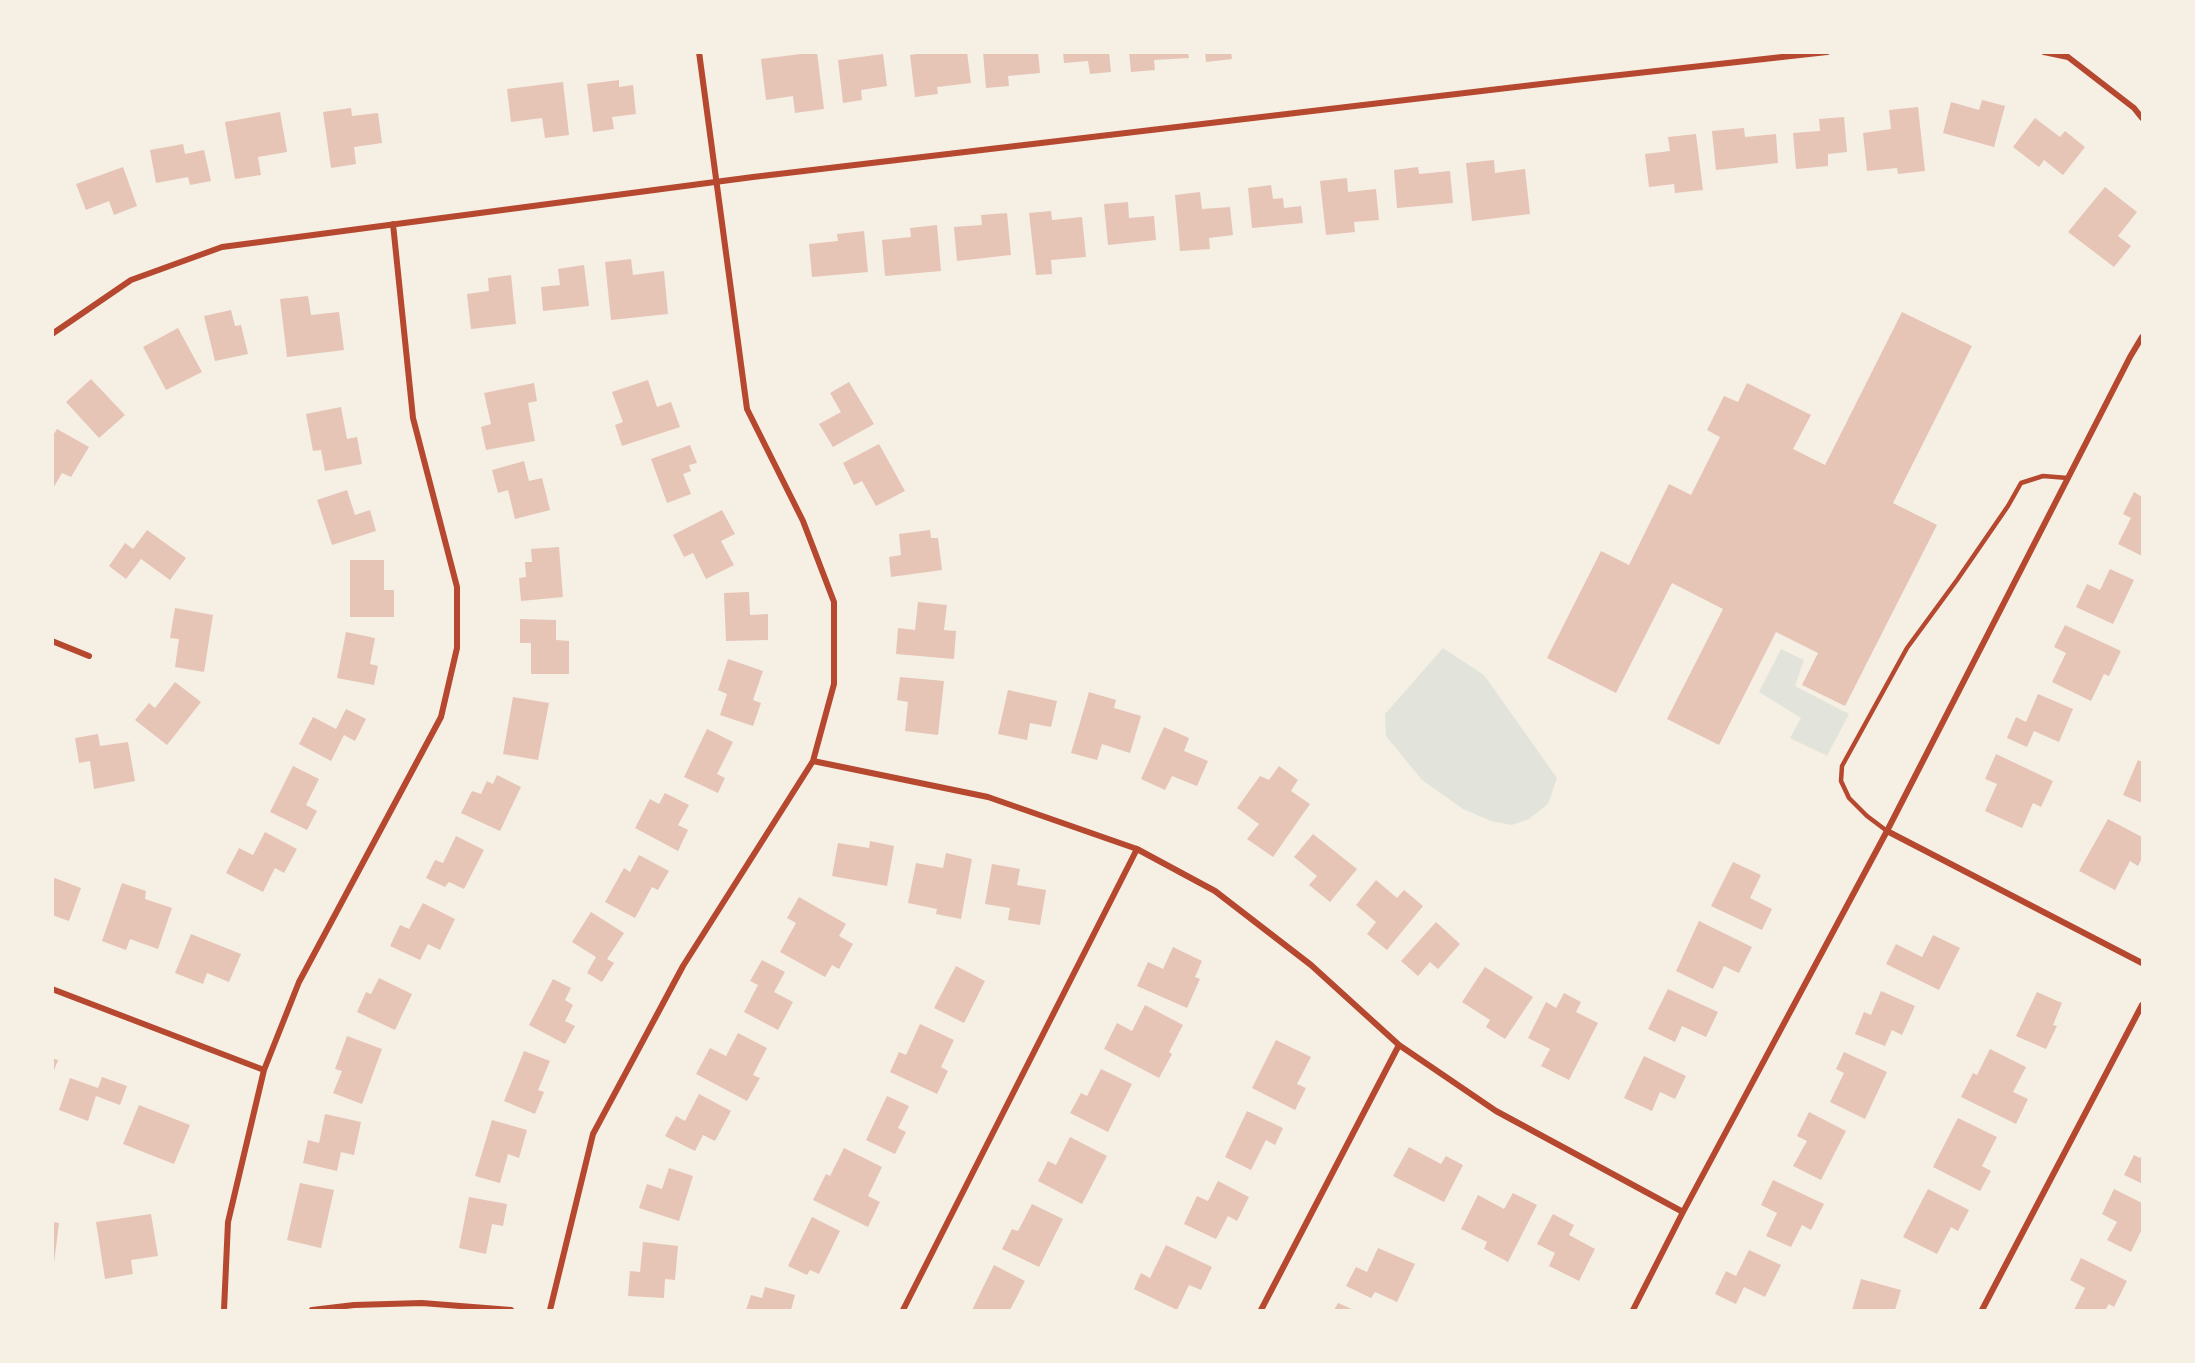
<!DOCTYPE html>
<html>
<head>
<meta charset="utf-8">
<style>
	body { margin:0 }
	#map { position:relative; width:2195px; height:1363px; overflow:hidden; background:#f6efe4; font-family:Signika,sans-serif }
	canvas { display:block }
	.frame { position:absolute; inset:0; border:54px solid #f6efe4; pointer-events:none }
</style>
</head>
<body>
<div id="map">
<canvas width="2195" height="1363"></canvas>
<div class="frame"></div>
</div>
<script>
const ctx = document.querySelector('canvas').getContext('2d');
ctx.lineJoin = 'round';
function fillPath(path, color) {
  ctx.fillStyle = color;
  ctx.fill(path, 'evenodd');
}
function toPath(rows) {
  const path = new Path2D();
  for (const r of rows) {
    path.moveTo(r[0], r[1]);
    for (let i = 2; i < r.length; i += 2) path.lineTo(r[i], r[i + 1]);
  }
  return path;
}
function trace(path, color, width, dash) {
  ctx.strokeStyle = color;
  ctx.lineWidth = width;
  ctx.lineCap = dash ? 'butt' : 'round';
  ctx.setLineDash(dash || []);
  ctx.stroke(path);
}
fillPath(toPath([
	[1443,648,1484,675,1557,778,1548,804,1529,819,1512,825,1491,821,1463,809,1422,780,1386,736,1385,714],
	[1781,649,1804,660,1795,686,1849,714,1827,756,1790,738,1801,718,1759,692]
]), '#e2e4dc');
fillPath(toPath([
	[817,52,824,109,795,113,793,96,766,100,761,59],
	[930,52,967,52,971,83,937,87,938,94,915,97,910,55],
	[983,52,1038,52,1040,73,1008,76,1009,86,986,88],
	[1063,52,1109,52,1111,72,1090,74,1088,61,1064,63],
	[1129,52,1188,52,1189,58,1154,60,1155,70,1131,72],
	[1205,52,1231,52,1232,59,1206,62],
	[883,54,887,86,861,90,862,100,843,103,838,60],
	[619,80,619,87,633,85,636,114,612,117,614,129,593,132,587,84],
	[563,82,569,135,545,138,542,118,511,122,507,89],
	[1982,100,2005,106,1994,147,1943,133,1951,102,1979,110],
	[1918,107,1925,171,1898,174,1897,168,1867,171,1863,133,1891,129,1889,110],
	[351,108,352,116,378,113,382,143,354,147,356,164,331,168,323,112],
	[280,112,287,152,258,157,261,175,235,179,225,122],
	[1844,117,1847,152,1828,154,1828,166,1796,169,1793,133,1820,131,1819,119],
	[2035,118,2060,137,2065,131,2085,147,2063,175,2044,160,2039,167,2013,147],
	[1744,128,1745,137,1776,134,1778,163,1716,170,1712,131],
	[1696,134,1703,190,1675,193,1674,184,1649,187,1645,154,1670,151,1668,137],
	[183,144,185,154,204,150,211,181,190,185,188,177,156,183,150,150],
	[1494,160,1495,173,1525,169,1530,214,1472,221,1466,163],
	[123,167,137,206,114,215,109,201,86,210,76,184],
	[1418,167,1419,174,1450,171,1453,203,1397,208,1394,170],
	[1347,178,1348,192,1376,189,1379,220,1354,222,1355,232,1326,235,1320,181],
	[1271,185,1273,199,1283,198,1284,208,1301,206,1303,223,1252,228,1248,188],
	[2105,187,2137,212,2118,236,2131,246,2114,267,2068,232],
	[1200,192,1202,209,1230,207,1233,235,1209,238,1210,249,1180,251,1175,195],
	[1128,202,1129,218,1154,216,1156,240,1108,245,1104,204],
	[1051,211,1052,220,1082,217,1086,257,1051,260,1052,274,1036,275,1029,213],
	[1007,213,1011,255,957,261,954,227,982,225,981,215],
	[937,225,941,271,885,276,882,240,911,237,910,228],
	[864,231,868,272,812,277,809,244,838,241,837,234],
	[631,259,633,275,664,271,668,314,611,320,605,262],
	[584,265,589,306,543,311,541,287,560,285,558,269],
	[511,275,516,324,471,329,467,294,489,291,488,278],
	[308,296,311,315,339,312,344,350,287,357,280,299],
	[231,310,235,326,241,325,248,354,215,361,204,316],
	[1902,312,1972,346,1893,503,1937,525,1845,706,1802,685,1818,653,1776,632,1719,745,1667,719,1723,609,1672,583,1616,693,1547,658,1601,551,1629,565,1669,484,1691,495,1720,437,1707,430,1724,396,1738,402,1747,383,1811,415,1793,449,1825,465],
	[178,328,202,372,166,390,143,347],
	[91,379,125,415,99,438,66,402],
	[648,380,657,407,671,402,680,427,622,446,615,425,623,422,612,392],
	[849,382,874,424,833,447,819,424,841,412,830,393],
	[534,383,537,401,528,403,535,441,486,450,481,427,491,424,484,393],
	[341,407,347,439,357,437,362,464,325,471,321,450,313,451,306,414],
	[57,429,89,447,71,477,62,473,52,490,52,437],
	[879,444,905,491,876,506,862,481,854,485,843,463],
	[690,445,697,463,689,465,691,471,683,474,691,494,667,503,651,459],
	[524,461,529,481,542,478,550,510,515,519,508,490,498,493,492,470],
	[347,490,355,515,370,510,376,531,332,545,317,500],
	[2134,492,2142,497,2142,556,2118,544,2131,518,2123,514],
	[722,510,735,534,721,541,734,565,706,579,693,553,684,557,673,535],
	[147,530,186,558,170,580,141,559,126,579,109,566,125,543,133,549],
	[930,530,931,538,938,538,942,570,891,577,889,557,901,555,899,534],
	[559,547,563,597,521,601,519,578,526,577,525,562,532,562,531,549],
	[350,560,384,560,384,590,394,590,394,617,350,617],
	[2110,569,2134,580,2113,624,2076,607,2087,584,2100,590],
	[749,592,750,615,768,614,768,640,726,641,724,593],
	[918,602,947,605,944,630,956,631,954,659,896,654,898,628,915,630],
	[175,608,213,615,204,672,175,667,179,639,170,638],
	[520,619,556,620,556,640,569,641,569,674,531,674,531,643,520,643],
	[2065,625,2121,651,2109,676,2104,674,2091,701,2052,682,2066,653,2054,647],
	[346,632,375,638,370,664,378,666,374,685,337,678],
	[728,659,763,671,753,700,761,703,753,726,720,715,727,694,718,690],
	[900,677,944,681,938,735,905,731,908,702,897,700],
	[175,682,201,702,167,745,135,720,149,703,155,708],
	[1008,690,1057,701,1051,727,1030,723,1027,740,998,734],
	[1089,692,1116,700,1114,708,1141,716,1130,753,1102,744,1097,760,1071,753],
	[2038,694,2073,709,2059,742,2034,731,2027,747,2007,738,2016,717,2026,722],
	[513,697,549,703,538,760,503,754],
	[346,709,366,719,355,741,344,735,331,761,299,744,313,717,336,729],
	[1164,727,1189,738,1184,751,1208,761,1197,786,1172,776,1165,790,1141,779],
	[707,729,733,742,717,774,725,778,718,793,684,777],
	[98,734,100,746,128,742,135,781,94,789,90,761,79,763,75,738],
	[1996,754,2053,781,2041,807,2033,803,2022,828,1985,811,1997,784,1985,779],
	[2138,760,2142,762,2142,803,2123,795],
	[293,766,319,779,306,805,317,811,307,830,270,812],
	[1279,766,1298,780,1291,791,1310,804,1273,857,1247,839,1259,824,1237,808,1260,776,1269,780],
	[497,775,521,787,500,831,461,813,472,791,481,794,487,781,493,784],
	[665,793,689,805,678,825,688,830,678,851,635,828,650,799,659,804],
	[2108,819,2142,837,2142,858,2138,866,2130,861,2115,890,2079,871],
	[265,832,297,849,284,873,275,868,263,892,226,873,239,848,253,855],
	[1313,834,1357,869,1330,902,1309,885,1317,876,1294,857],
	[456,836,484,850,464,889,449,882,445,887,426,878,435,860,443,863],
	[870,841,894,846,887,886,832,876,838,843,869,848],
	[946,853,972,859,961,919,936,914,937,909,908,903,916,863,943,868],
	[639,855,669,871,658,890,652,887,635,918,605,902,624,868,630,872],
	[1733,862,1761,875,1750,898,1772,909,1762,930,1711,906],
	[992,864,1020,869,1017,885,1046,890,1040,925,1008,920,1010,908,985,904],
	[52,877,81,888,69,921,52,915],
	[1376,880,1397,898,1404,890,1423,906,1387,950,1367,934,1376,922,1356,905],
	[122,883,146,891,145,899,172,908,158,949,130,939,126,950,102,941],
	[799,897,846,924,839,936,853,944,839,969,832,965,825,977,780,952,796,923,787,918],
	[423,903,455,919,440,950,428,944,420,960,390,946,400,925,409,929],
	[591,912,624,933,607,959,614,963,602,982,587,973,596,957,572,942],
	[1699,921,1752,947,1739,973,1724,966,1713,989,1676,971],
	[1436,922,1460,944,1438,969,1430,962,1418,976,1401,961],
	[191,934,241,954,229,982,207,973,203,984,175,973],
	[1933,935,1960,948,1939,990,1886,964,1896,944,1922,957],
	[1173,947,1202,961,1195,977,1200,979,1187,1008,1137,986,1148,962,1163,969],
	[762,960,785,972,774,992,793,1002,778,1030,744,1012,758,985,750,981],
	[956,966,985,981,964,1023,934,1008],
	[1485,967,1533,997,1505,1039,1486,1027,1490,1020,1462,1002],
	[379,978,412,994,395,1030,357,1012,366,992,371,994],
	[553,979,571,988,565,1000,573,1005,565,1021,575,1026,565,1044,529,1025],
	[1668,989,1718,1012,1706,1037,1682,1026,1675,1042,1648,1029],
	[1881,991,1915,1006,1902,1035,1892,1030,1885,1046,1855,1034,1864,1012,1871,1015],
	[2037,992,2062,1003,2053,1025,2057,1026,2046,1049,2016,1036],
	[1564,993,1581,1002,1576,1012,1598,1023,1569,1080,1541,1066,1550,1049,1528,1038,1546,1002,1556,1008],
	[1145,1005,1183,1025,1169,1052,1172,1054,1159,1078,1104,1049,1117,1023,1132,1031],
	[920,1024,954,1040,941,1067,948,1071,937,1094,890,1072,899,1052,906,1055],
	[738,1033,767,1048,753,1075,760,1078,747,1101,696,1074,710,1048,726,1056],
	[347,1036,382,1049,362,1104,333,1093,342,1071,335,1069],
	[1276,1040,1311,1057,1297,1084,1306,1088,1295,1110,1252,1088],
	[1990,1049,2026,1067,2013,1092,2028,1099,2016,1124,1961,1097,1973,1073,1977,1075],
	[524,1051,550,1061,538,1090,544,1092,535,1114,504,1101],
	[1844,1052,1887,1072,1865,1119,1830,1102,1844,1073,1836,1069],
	[1644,1056,1686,1076,1675,1099,1660,1092,1652,1111,1624,1098],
	[52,1058,58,1060,53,1073,52,1073],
	[1101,1069,1132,1084,1108,1132,1070,1113,1081,1093,1087,1096],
	[102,1077,127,1086,120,1105,96,1096,88,1121,59,1110,70,1078,98,1088],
	[699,1094,731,1111,715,1141,703,1135,695,1151,665,1136,676,1116,685,1121],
	[887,1096,909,1106,898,1128,906,1132,895,1154,866,1140],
	[139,1105,190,1125,174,1164,123,1144],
	[1247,1111,1283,1128,1275,1145,1266,1140,1251,1170,1225,1157],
	[1809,1112,1846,1131,1821,1180,1793,1166,1807,1141,1797,1136],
	[325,1114,361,1122,354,1155,341,1152,337,1171,303,1163,308,1140,319,1143],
	[1958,1118,1997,1137,1982,1166,1991,1171,1980,1191,1933,1167],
	[492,1120,527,1130,519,1158,508,1154,500,1183,475,1176],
	[1070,1137,1107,1156,1082,1204,1038,1181,1048,1161,1056,1165],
	[1409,1147,1441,1164,1446,1156,1463,1165,1444,1202,1393,1176],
	[844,1148,882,1167,868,1196,880,1202,868,1227,813,1200,826,1174,830,1176],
	[2142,1154,2142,1181,2141,1183,2124,1175,2134,1155,2140,1158],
	[669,1168,693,1176,679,1221,639,1208,647,1184,662,1189],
	[1773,1180,1824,1204,1811,1230,1802,1225,1791,1247,1766,1236,1777,1213,1761,1205],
	[1218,1181,1249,1197,1237,1221,1228,1216,1216,1239,1184,1224,1197,1196,1208,1201],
	[300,1183,334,1190,321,1248,287,1240],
	[1928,1189,1969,1210,1958,1231,1951,1227,1937,1254,1903,1237],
	[2114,1189,2142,1203,2142,1229,2131,1252,2107,1240,2117,1222,2102,1214],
	[1513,1193,1537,1205,1508,1262,1484,1249,1487,1242,1461,1229,1478,1195,1504,1209],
	[469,1197,507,1204,503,1226,492,1224,486,1254,459,1248],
	[1032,1204,1063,1219,1039,1267,1002,1249,1012,1229,1018,1231],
	[151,1214,158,1256,131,1260,133,1274,105,1279,96,1222],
	[1553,1214,1574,1225,1569,1235,1595,1249,1579,1281,1549,1266,1555,1253,1537,1244],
	[812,1217,840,1231,819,1274,810,1270,807,1275,788,1266],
	[52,1222,59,1223,54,1263,52,1263],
	[643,1242,678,1246,675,1280,665,1279,664,1298,628,1296,630,1271,640,1272],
	[1166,1245,1212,1267,1201,1290,1189,1285,1177,1310,1134,1289,1141,1273,1150,1278],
	[1378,1248,1415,1264,1397,1302,1375,1292,1371,1298,1346,1286,1356,1267,1367,1272],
	[1749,1250,1781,1265,1765,1297,1744,1287,1736,1304,1715,1294,1726,1271,1736,1276],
	[2081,1258,2127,1281,2114,1307,2109,1304,2105,1310,2074,1310,2085,1288,2070,1280],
	[994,1265,1025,1281,1010,1310,972,1310],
	[1861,1279,1901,1290,1895,1310,1852,1310],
	[765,1287,795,1295,791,1310,746,1310,751,1295,762,1298],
	[1338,1303,1354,1310,1334,1310]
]), '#e6c5b7');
trace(toPath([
	[1887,831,1867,816,1849,798,1841,781,1842,766,1907,648,1957,580,2008,506,2021,483,2043,476,2068,478]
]), '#b5482f', 4.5);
trace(toPath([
	[2044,52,2068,57,2134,108,2142,118],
	[52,334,131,280,222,247,753,177,1575,80,1827,52],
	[52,641,89,656],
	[813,761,988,797,1137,849,1215,891,1311,965,1399,1045,1496,1111,1683,1212],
	[1887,831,2142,963],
	[52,989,264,1070],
	[224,1310,228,1222,264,1070,299,982,441,717,457,648,457,587,413,418,393,224],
	[312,1310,354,1305,422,1303,511,1310],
	[550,1310,593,1134,683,966,813,761,834,684,834,602,803,521,747,409,699,52],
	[903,1310,1137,849],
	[1261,1310,1399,1045],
	[1633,1310,1683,1212,1887,831,2130,357,2142,337],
	[1982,1310,2142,1005]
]), '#b5482f', 6);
</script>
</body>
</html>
